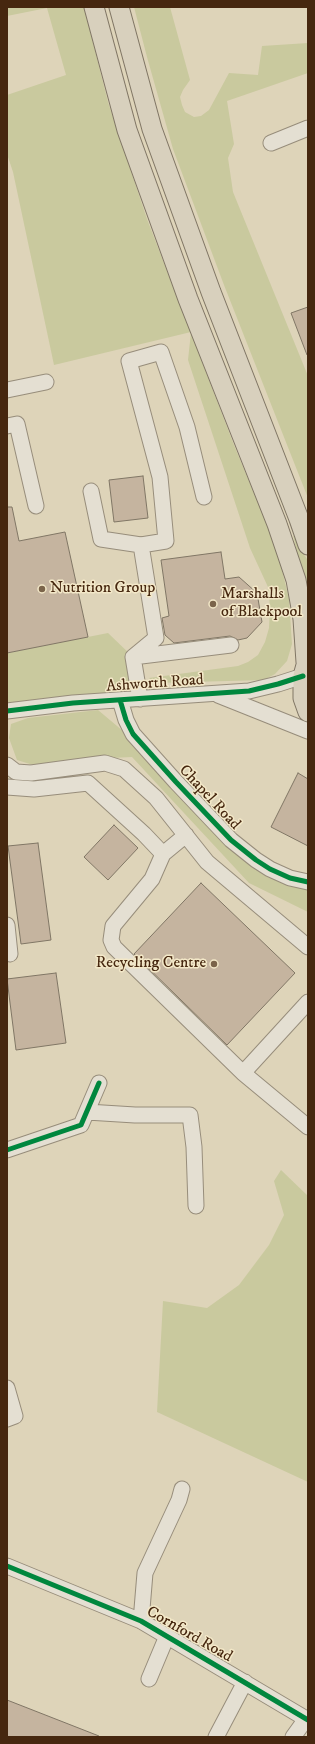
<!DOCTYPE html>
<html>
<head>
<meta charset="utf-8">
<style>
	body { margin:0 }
	#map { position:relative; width:315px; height:1744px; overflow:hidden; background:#ded4b9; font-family:"IM FELL DW Pica",serif }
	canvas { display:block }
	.frame { position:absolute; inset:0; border:8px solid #46270f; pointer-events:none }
</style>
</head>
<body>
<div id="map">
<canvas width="315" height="1744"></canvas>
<div class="frame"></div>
</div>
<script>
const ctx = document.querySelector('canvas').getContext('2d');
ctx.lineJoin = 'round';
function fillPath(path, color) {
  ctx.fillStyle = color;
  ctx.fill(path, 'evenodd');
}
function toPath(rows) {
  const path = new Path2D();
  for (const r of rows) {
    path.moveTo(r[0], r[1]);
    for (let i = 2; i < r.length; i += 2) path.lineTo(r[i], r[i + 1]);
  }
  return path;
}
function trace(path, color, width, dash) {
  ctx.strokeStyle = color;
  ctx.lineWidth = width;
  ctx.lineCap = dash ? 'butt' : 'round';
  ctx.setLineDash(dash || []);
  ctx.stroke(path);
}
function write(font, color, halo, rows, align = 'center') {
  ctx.font = font + ' "IM FELL DW Pica",serif';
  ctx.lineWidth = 3;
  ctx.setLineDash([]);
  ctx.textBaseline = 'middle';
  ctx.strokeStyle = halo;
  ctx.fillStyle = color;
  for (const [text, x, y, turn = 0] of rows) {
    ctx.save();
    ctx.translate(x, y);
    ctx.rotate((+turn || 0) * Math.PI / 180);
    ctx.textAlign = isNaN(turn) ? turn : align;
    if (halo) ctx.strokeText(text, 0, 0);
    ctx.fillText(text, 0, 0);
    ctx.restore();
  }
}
fillPath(toPath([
	[7,7,84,7,108,102,147,219,234,445,277,549,289,599,292,644,287,661,275,674,264,680,155,683,149,678,238,666,248,662,258,655,265,642,269,628,270,607,268,587,250,548,188,360,191,332,54,365,13,172,7,154,7,95,66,75,47,8,7,16],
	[134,7,170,7,190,80,183,90,180,97,182,105,185,112,194,117,201,116,209,110,229,73,258,75,262,46,308,43,308,73,227,101,234,144,228,158,233,192,308,376,308,498,224,285,173,149,147,57],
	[293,535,308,561,308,604,298,557],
	[108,633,133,657,140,695,7,711,7,653],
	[98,710,123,731,202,814,308,887,308,912,249,883,132,757,90,759,63,763,33,765,17,760,9,738,11,724,28,718],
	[281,1170,308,1196,308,1482,157,1412,163,1301,207,1308,239,1285,269,1245,284,1215,274,1181]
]), '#c9c99e');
const building = toPath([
	[308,307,308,355,307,355,291,313,308,307],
	[143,476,148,518,114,522,109,480,143,476],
	[7,507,12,507,19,541,65,532,88,637,7,653,7,507],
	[221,552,225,579,239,577,257,593,262,622,247,638,238,640,230,636,174,643,165,635,162,618,169,616,161,560,221,552],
	[298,773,308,779,308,846,271,827,298,773],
	[114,825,138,848,108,880,84,857,114,825],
	[38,843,51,940,21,944,8,846,38,843],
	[201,883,295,973,227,1045,134,954,201,883],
	[56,973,66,1043,16,1050,7,979,56,973],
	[7,1700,99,1736,99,1737,7,1737,7,1700]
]);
fillPath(building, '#c5b49f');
trace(building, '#807665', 1);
const minor = toPath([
	[271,143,308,128],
	[7,390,46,382],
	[7,426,17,424,36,506],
	[91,491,101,539,141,545,156,638,133,657],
	[141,545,166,541,160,477,129,361,161,352,187,427,204,497],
	[218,695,308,731],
	[140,699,133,657,231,645],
	[120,700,126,720,133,734,176,782,231,840,256,860,270,869,290,878,308,882],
	[7,711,73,703,249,691,278,684,303,676],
	[7,765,16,772,31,773,105,763,124,769,156,798,207,862,308,947],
	[7,787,34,789,88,783,144,834,163,854],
	[186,835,163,854,152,879,113,926,111,940,114,947,243,1073,308,1127],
	[7,925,10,954],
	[243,1073,308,1002],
	[87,1112,135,1115,190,1115,194,1147,196,1206],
	[7,1150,81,1125,99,1083],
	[7,1388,15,1416,7,1419],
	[7,1566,141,1621,308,1720],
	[141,1621,145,1573,179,1500,182,1489],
	[149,1679,167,1636],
	[216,1737,245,1682],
	[293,1737,306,1719]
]);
const major = toPath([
	[94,7,127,130,188,299,277,524,296,580,303,619,306,662],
	[119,7,152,129,211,292,299,519,308,545],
	[308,658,303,676,303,698,308,712]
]);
trace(minor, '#978d7b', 17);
trace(major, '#807665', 21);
trace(minor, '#e4dfd2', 15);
trace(major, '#d8d0bd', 19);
trace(toPath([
	[120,700,126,720,133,734,176,782,231,840,256,860,270,869,290,878,308,882],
	[7,711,73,703,249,691,278,684,303,676],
	[7,1150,81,1125,99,1083],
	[7,1566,141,1621,308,1720]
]), '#00873e', 5);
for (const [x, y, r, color] of [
	[42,589,4,"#7b644a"],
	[213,604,4,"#7b644a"],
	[214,964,4,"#7b644a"]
]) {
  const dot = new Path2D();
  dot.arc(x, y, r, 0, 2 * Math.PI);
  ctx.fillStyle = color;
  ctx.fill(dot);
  trace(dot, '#f3e8c8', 1.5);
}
write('16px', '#46270f', '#f3e8c8', [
	["Nutrition Group",50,589],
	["Marshalls",221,595],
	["of Blackpool",221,613],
	["Recycling Centre",206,964,"right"]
], 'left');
write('16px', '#46270f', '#f3e8c8', [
	["Ashworth Road",155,684,-4],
	["Chapel Road",209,798,47],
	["Cornford Road",189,1635,30]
]);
</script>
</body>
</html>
